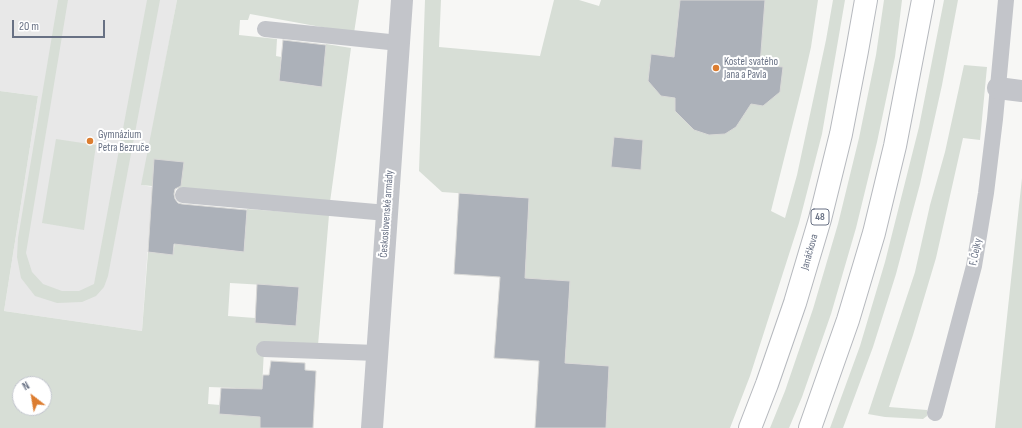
<!DOCTYPE html>
<html>
<head>
<meta charset="utf-8">
<style>
	body { margin:0 }
	#map { position:relative; width:1022px; height:428px; overflow:hidden; background:#f7f7f5; font-family:"Sofia Sans Condensed",sans-serif }
	canvas { display:block }
	.north { position:absolute; left:12px; top:376px; width:40px; height:40px; box-sizing:border-box; background:#fff; border:1px solid #c3c6ce; border-radius:50%; rotate:329deg; font-size:11px; font-weight:700; line-height:16px; text-align:center; color:#687184 }
	.north::after { content:''; display:block; margin:auto; width:14px; height:18px; background:#dc7d30; clip-path:polygon(50% 0,100% 100%,50% 72%,0 100%) }
	.scale { position:absolute; left:12px; top:20px; width:93px; height:18px; box-sizing:border-box; border:2px solid #687184; border-top:0; padding-left:5px; font-size:12px; line-height:14px; white-space:nowrap; color:#687184; -webkit-text-stroke:3px #fff; paint-order:stroke }
</style>
</head>
<body>
<div id="map">
<canvas width="1022" height="428"></canvas>
<div class="north">N</div>
<div class="scale">20 m</div>
</div>
<script>
const ctx = document.querySelector('canvas').getContext('2d');
ctx.lineJoin = 'round';
function fillPath(path, color) {
  ctx.fillStyle = color;
  ctx.fill(path, 'evenodd');
}
function toPath(rows) {
  const path = new Path2D();
  for (const r of rows) {
    path.moveTo(r[0], r[1]);
    for (let i = 2; i < r.length; i += 2) path.lineTo(r[i], r[i + 1]);
  }
  return path;
}
function trace(path, color, width, dash) {
  ctx.strokeStyle = color;
  ctx.lineWidth = width;
  ctx.lineCap = dash ? 'butt' : 'round';
  ctx.setLineDash(dash || []);
  ctx.stroke(path);
}
function write(font, color, halo, rows, align = 'center') {
  ctx.font = font + ' "Sofia Sans Condensed",sans-serif';
  ctx.lineWidth = 4;
  ctx.setLineDash([]);
  ctx.textBaseline = 'middle';
  ctx.strokeStyle = halo;
  ctx.fillStyle = color;
  for (const [text, x, y, turn = 0] of rows) {
    ctx.save();
    ctx.translate(x, y);
    ctx.rotate((+turn || 0) * Math.PI / 180);
    ctx.textAlign = isNaN(turn) ? turn : align;
    if (halo) ctx.strokeText(text, 0, 0);
    ctx.fillText(text, 0, 0);
    ctx.restore();
  }
}
fillPath(toPath([
	[0,0,177,0,142,185,152,187,142,331,4,311,38,96,0,91]
]), '#e8e8e8');
fillPath(toPath([
	[58,0,68,0,26,253,32,272,43,284,62,291,79,291,94,284,147,0,160,0,108,276,104,287,96,296,82,302,57,303,35,296,21,278,17,257,18,238],
	[177,0,359,0,354,33,250,14,248,20,240,20,239,35,277,39,276,56,281,57,279,81,321,87,326,44,351,48,330,202,141,185],
	[425,0,441,0,439,47,540,56,554,0,579,0,599,6,601,0,818,0,811,47,802,87,771,211,785,218,797,175,826,40,833,0,845,0,822,134,799,223,750,376,730,428,606,428,609,366,565,363,570,282,525,278,529,198,442,192,419,171],
	[884,0,902,0,895,57,877,142,856,228,831,314,802,397,789,428,770,428,785,391,813,309,838,224,859,138,876,55],
	[944,0,958,0,942,85,920,184,896,274,873,347,843,428,830,428,860,346,885,262,919,127],
	[964,65,987,67,980,140,963,138,936,258,913,335,889,407,927,410,927,416,923,419,885,417,868,414,915,272,930,205,945,152],
	[0,91,38,96,4,311,142,331,148,252,173,254,175,242,191,246,244,252,247,209,329,215,318,345,264,349,260,428,0,428],
	[230,283,299,287,296,326,255,323,255,318,228,316],
	[20,384,44,384,44,408,20,408],
	[209,387,236,388,234,415,219,414,220,405,208,404],
	[56,139,96,145,84,230,42,223],
	[1022,178,1022,428,995,428]
]), '#d7ded6');
const building = toPath([
	[680,0,765,0,760,65,783,67,780,92,763,106,751,104,736,127,725,134,709,135,694,130,675,111,675,98,661,96,648,81,651,54,674,57,680,0],
	[283,40,326,45,322,87,279,81,283,40],
	[614,137,643,140,641,170,611,167,614,137],
	[154,159,184,162,181,186,175,189,174,194,175,199,178,203,182,204,247,210,244,252,174,244,173,255,148,252,154,159],
	[459,193,529,198,525,278,570,281,565,363,609,366,606,428,535,428,539,361,494,358,500,277,454,274,459,193],
	[257,284,299,287,296,326,255,323,257,284],
	[271,361,305,363,305,370,316,371,313,428,260,428,260,417,219,414,221,388,262,389,263,375,269,375,271,361]
]);
fillPath(building, '#acb1b9');
trace(building, '#d9d9d7', 1);
const primary = toPath([
	[750,428,767,384,795,303,820,219,841,134,857,51,866,0],
	[810,428,848,320,874,233,895,146,923,0]
]);
trace(primary, '#b6b9be', 24);
trace(toPath([
	[265,29,399,43],
	[183,195,387,213],
	[264,349,377,353],
	[935,413,974,266,986,193,995,119,1006,0]
]), '#c3c5ca', 16);
trace(toPath([
	[998,88,1022,91],
	[372,428,402,0]
]), '#c3c5ca', 22);
trace(primary, '#fff', 22);
for (const [x, y, r, color] of [
	[716,68,4,"#dc7d30"],
	[90,141,4,"#dc7d30"]
]) {
  const dot = new Path2D();
  dot.arc(x, y, r, 0, 2 * Math.PI);
  ctx.fillStyle = color;
  ctx.fill(dot);
  trace(dot, '#fff', 1.5);
}
for (const [x, y, w] of [
	[820,217,18]
]) {
  const box = new Path2D();
  box.roundRect(x - w / 2, y - 8, w, 16, 3);
  ctx.fillStyle = '#fff';
  ctx.fill(box);
  trace(box, '#687184', 1);
}
write('bold 10px', '#687184', null, [
	["48",820,217]
]);
write('11px', '#687184', '#fff', [
	["Kostel svatého",724,62],
	["Jana a Pavla",724,75],
	["Gymnázium",98,135],
	["Petra Bezruče",98,148]
], 'left');
write('11px', '#687184', '#fff', [
	["Československé armády",387,214,-86],
	["Janáčkova",810,252,-74],
	["F. Čejky",976,252,-79]
]);
</script>
</body>
</html>
